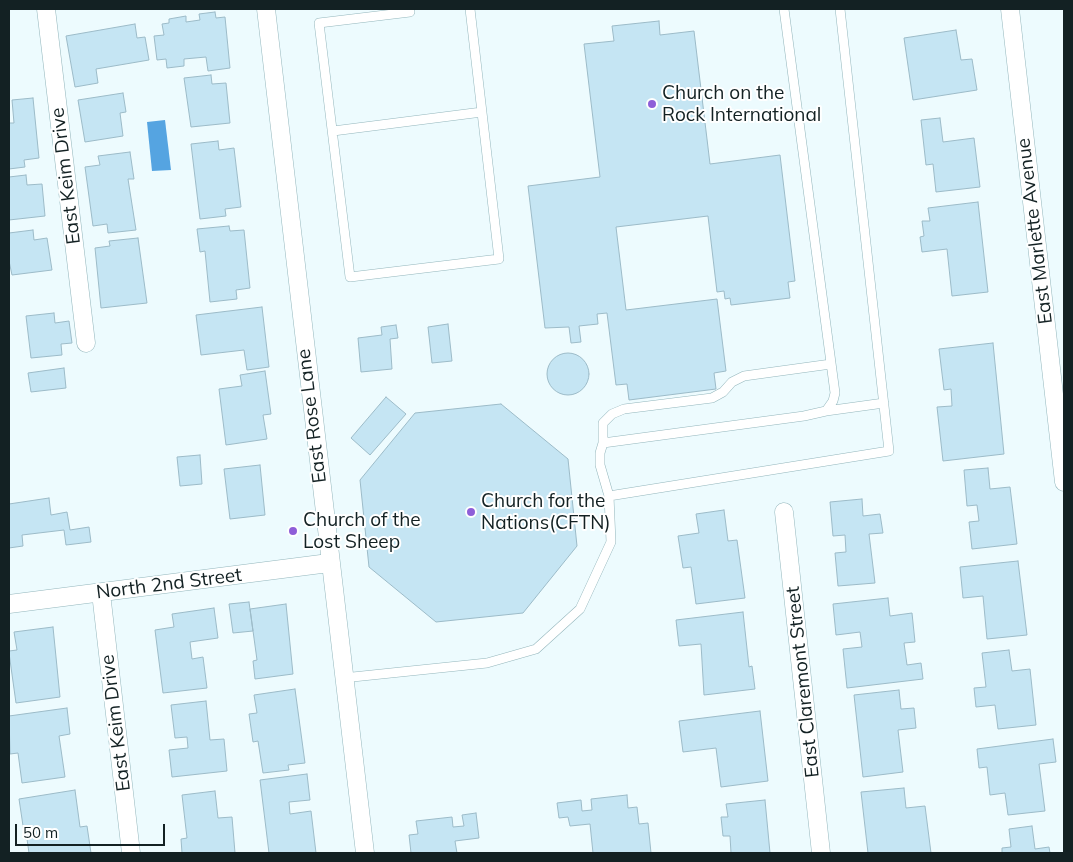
<!DOCTYPE html>
<html>
<head>
<meta charset="utf-8">
<style>
	body { margin:0 }
	#map { position:relative; width:1073px; height:862px; overflow:hidden; background:#edfbfe; font-family:Mulish,sans-serif }
	canvas { display:block }
	.frame { position:absolute; inset:0; border:10px solid #132123; pointer-events:none }
	.scale { position:absolute; left:15px; top:824px; width:150px; height:22px; box-sizing:border-box; border:2px solid #132123; border-top:0; padding-left:6px; font-size:15px; line-height:18px; white-space:nowrap; color:#132123; -webkit-text-stroke:4px #fff; paint-order:stroke }
</style>
</head>
<body>
<div id="map">
<canvas width="1073" height="862"></canvas>
<div class="frame"></div>
<div class="scale">50 m</div>
</div>
<script>
const ctx = document.querySelector('canvas').getContext('2d');
ctx.lineJoin = 'round';
function fillPath(path, color) {
  ctx.fillStyle = color;
  ctx.fill(path, 'evenodd');
}
function toPath(rows) {
  const path = new Path2D();
  for (const r of rows) {
    if (r.length === 3) {
      path.moveTo(r[0] + r[2], r[1]);
      path.arc(r[0], r[1], r[2], 0, 2 * Math.PI);
      continue;
    }
    path.moveTo(r[0], r[1]);
    for (let i = 2; i < r.length; i += 2) path.lineTo(r[i], r[i + 1]);
  }
  return path;
}
function trace(path, color, width, dash) {
  ctx.strokeStyle = color;
  ctx.lineWidth = width;
  ctx.lineCap = dash ? 'butt' : 'round';
  ctx.setLineDash(dash || []);
  ctx.stroke(path);
}
function write(font, color, halo, rows, align = 'center') {
  ctx.font = font + ' Mulish,sans-serif';
  ctx.lineWidth = 4;
  ctx.setLineDash([]);
  ctx.textBaseline = 'middle';
  ctx.strokeStyle = halo;
  ctx.fillStyle = color;
  for (const [text, x, y, turn = 0] of rows) {
    ctx.save();
    ctx.translate(x, y);
    ctx.rotate((+turn || 0) * Math.PI / 180);
    ctx.textAlign = isNaN(turn) ? turn : align;
    if (halo) ctx.strokeText(text, 0, 0);
    ctx.fillText(text, 0, 0);
    ctx.restore();
  }
}
fillPath(toPath([
	[165,120,171,170,152,171,147,122]
]), '#55a4e1');
const building = toPath([
	[215,12,216,18,225,17,230,68,208,71,206,57,184,59,184,66,167,68,166,59,157,60,154,36,164,35,162,24,169,23,169,19,186,16,186,22,200,20,199,14,215,12],
	[659,21,660,35,694,31,710,164,780,155,795,281,788,282,790,298,731,305,730,298,725,299,724,291,717,292,708,216,616,227,626,310,717,299,726,371,714,373,716,389,629,400,627,384,616,385,607,313,597,314,598,324,579,326,581,342,571,343,569,327,545,328,528,186,600,177,584,44,614,41,612,26,659,21],
	[135,24,137,38,145,37,149,60,96,69,98,83,75,87,66,36,135,24],
	[956,30,961,60,972,59,977,90,913,100,904,38,956,30],
	[211,75,212,84,226,83,230,123,191,127,184,78,211,75],
	[123,93,126,112,120,113,123,136,85,142,78,100,123,93],
	[33,98,39,158,24,160,25,167,9,169,9,123,14,123,12,100,33,98],
	[940,118,943,142,974,138,980,187,936,192,933,164,926,165,921,120,940,118],
	[218,141,219,150,234,148,241,207,225,209,226,216,200,219,191,144,218,141],
	[130,152,134,179,128,179,136,230,108,233,107,224,93,226,85,167,100,165,98,156,130,152],
	[26,175,27,185,42,184,45,216,9,220,9,177,26,175],
	[978,202,988,292,952,296,947,249,922,252,920,237,924,236,922,221,930,221,928,208,978,202],
	[229,226,230,231,244,230,250,288,236,290,237,299,210,302,205,251,200,252,197,229,229,226],
	[33,230,34,240,47,238,52,270,12,275,9,261,9,233,33,230],
	[138,238,147,303,101,308,95,248,110,246,109,241,138,238],
	[262,307,269,367,247,370,244,350,201,355,196,315,262,307],
	[54,313,55,323,69,321,72,343,61,344,62,355,31,358,26,316,54,313],
	[448,324,452,361,432,363,428,327,448,324],
	[396,325,398,338,390,339,392,369,361,372,358,338,382,335,381,327,396,325],
	[993,343,1004,454,943,461,937,407,952,406,951,389,944,390,939,349,993,343],
	[568,374,21],
	[64,368,66,388,31,392,28,373,64,368],
	[265,371,271,414,263,415,267,439,226,445,219,389,242,386,240,375,265,371],
	[386,397,406,414,370,455,351,438,386,397],
	[501,404,568,459,577,546,523,613,436,622,369,567,360,480,415,413,501,404],
	[200,455,202,484,180,486,177,457,200,455],
	[260,465,265,515,230,519,224,469,260,465],
	[988,468,990,489,1010,487,1017,544,972,549,969,522,979,521,977,505,967,506,964,470,988,468],
	[49,498,51,515,67,512,70,530,89,527,91,542,66,545,64,530,22,535,23,546,9,548,9,504,49,498],
	[862,499,863,516,880,514,883,533,869,534,875,583,838,586,835,553,846,552,845,535,833,536,830,502,862,499],
	[724,510,728,541,737,540,745,598,696,604,691,567,683,568,678,536,699,533,696,514,724,510],
	[1018,561,1027,635,987,639,983,596,963,598,960,567,1018,561],
	[888,598,890,616,912,613,915,642,904,643,907,665,921,663,923,679,847,688,843,649,862,647,860,632,836,635,833,604,888,598],
	[249,602,253,631,233,633,229,604,249,602],
	[286,604,293,674,255,679,253,661,257,660,250,609,286,604],
	[214,608,218,638,190,642,192,659,203,657,207,688,163,693,155,630,174,627,172,614,214,608],
	[743,612,749,667,752,666,755,689,704,695,701,644,679,646,676,620,743,612],
	[53,627,60,697,16,703,9,653,9,651,17,650,14,632,53,627],
	[1009,650,1012,671,1030,669,1036,725,998,729,995,705,976,707,974,688,986,687,982,653,1009,650],
	[295,689,305,763,288,765,289,770,263,773,258,741,253,742,249,714,257,713,254,695,295,689],
	[899,690,901,709,914,708,916,728,898,730,903,772,863,777,854,695,899,690],
	[206,701,210,740,224,739,227,771,172,777,169,750,188,748,187,737,175,738,171,705,206,701],
	[67,708,70,734,59,736,65,777,22,783,18,753,10,754,9,716,67,708],
	[760,711,768,781,721,787,716,748,683,752,679,721,760,711],
	[1053,739,1056,762,1039,764,1045,811,1008,815,1005,793,990,795,987,767,979,768,977,749,1053,739],
	[307,774,310,800,289,802,290,814,311,811,316,853,269,853,260,780,307,774],
	[904,788,906,808,925,806,931,853,868,853,861,792,904,788],
	[75,790,80,827,87,826,91,853,29,853,27,839,25,839,19,799,75,790],
	[215,791,218,818,232,817,235,853,182,853,181,839,187,838,182,795,215,791],
	[627,795,628,808,637,807,639,824,648,823,651,853,593,853,590,824,570,826,568,817,559,818,557,803,581,800,582,811,592,810,591,799,627,795],
	[765,800,770,853,731,853,730,836,723,836,721,817,728,817,726,804,765,800],
	[476,813,479,838,455,841,457,853,411,853,409,835,418,834,416,821,452,817,453,827,464,826,462,815,476,813],
	[1032,826,1035,849,1049,847,1050,853,1002,853,1002,848,1011,847,1009,829,1032,826]
]);
fillPath(building, '#c5e5f3');
trace(building, '#9cbbc8', 1);
const lane = toPath([
	[410,12,319,23,350,277,499,259,470,9],
	[333,131,482,112],
	[826,411,884,403],
	[603,443,603,423,612,414,624,409,712,398,723,392,732,382,744,376,831,364],
	[609,496,889,451,840,9],
	[343,678,487,663,536,649,580,609,611,542,609,496,600,465,600,453,603,443,804,416,826,411,833,401,835,393,784,9]
]);
const street = toPath([
	[46,9,86,343],
	[266,9,365,853],
	[1010,9,1064,482],
	[784,512,821,853],
	[101,593,131,853],
	[9,604,329,563]
]);
trace(lane, '#93b6bc', 10);
trace(street, '#93b6bc', 19);
trace(lane, '#fff', 9);
trace(street, '#fff', 18);
for (const [x, y, r, color] of [
	[652,104,5,"#8e5ed8"],
	[471,512,5,"#8e5ed8"],
	[293,531,5,"#8e5ed8"]
]) {
  const dot = new Path2D();
  dot.arc(x, y, r, 0, 2 * Math.PI);
  ctx.fillStyle = color;
  ctx.fill(dot);
  trace(dot, '#fff', 2);
}
write('19px', '#132123', '#fff', [
	["Church on the",662,93],
	["Rock International",662,115],
	["Church for the",481,501],
	["Nations(CFTN)",481,523],
	["Church of the",303,520],
	["Lost Sheep",303,542]
], 'left');
write('19px', '#132123', '#fff', [
	["East Keim Drive",66,176,-97],
	["East Marlette Avenue",1035,231,-97],
	["East Rose Lane",312,416,-97],
	["North 2nd Street",169,584,-7],
	["East Claremont Street",803,682,-96],
	["East Keim Drive",116,723,-97]
]);
</script>
</body>
</html>
